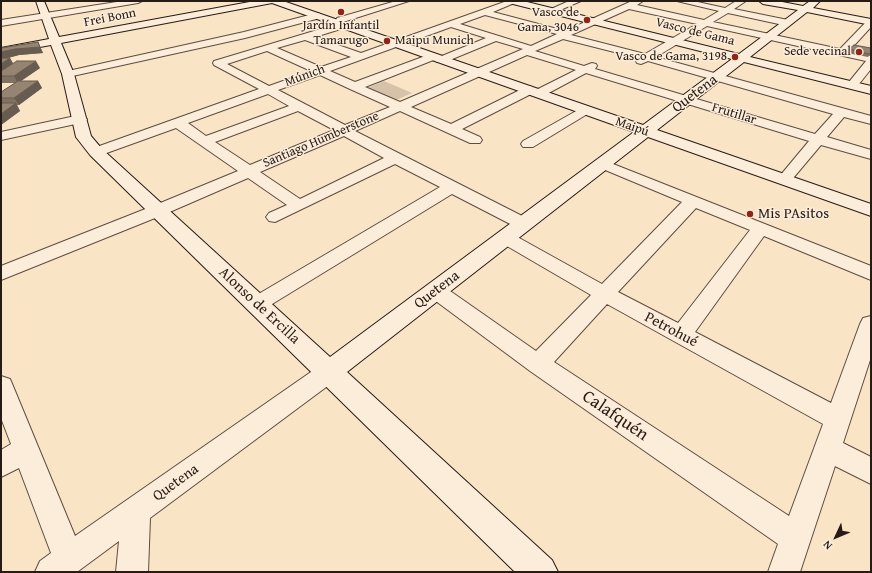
<!DOCTYPE html>
<html>
<head>
<meta charset="utf-8">
<style>
	body { margin:0 }
	#map { position:relative; width:872px; height:573px; overflow:hidden; background:#fae4c6; font-family:"Gentium Book Plus",serif }
	canvas { display:block }
	.frame { position:absolute; inset:0; border:2px solid #271b16; pointer-events:none }
	.north { position:absolute; left:816px; top:517px; width:40px; height:40px; -webkit-text-stroke:3px #fcedda; paint-order:stroke; rotate:226deg; font-size:11px; font-weight:700; line-height:16px; text-align:center; color:#271b16 }
	.north::after { content:''; display:block; margin:auto; width:14px; height:18px; background:#271b16; clip-path:polygon(50% 0,100% 100%,50% 72%,0 100%) }
</style>
</head>
<body>
<div id="map">
<canvas width="872" height="573"></canvas>
<div class="frame"></div>
<div class="north">N</div>
</div>
<script>
const ctx = document.querySelector('canvas').getContext('2d');
ctx.lineJoin = 'round';
function fillPath(path, color) {
  ctx.fillStyle = color;
  ctx.fill(path, 'evenodd');
}
function toPath(rows) {
  const path = new Path2D();
  for (const r of rows) {
    path.moveTo(r[0], r[1]);
    for (let i = 2; i < r.length; i += 2) path.lineTo(r[i], r[i + 1]);
  }
  return path;
}
function trace(path, color, width, dash) {
  ctx.strokeStyle = color;
  ctx.lineWidth = width;
  ctx.lineCap = dash ? 'butt' : 'round';
  ctx.setLineDash(dash || []);
  ctx.stroke(path);
}
function write(font, color, halo, rows, align = 'center') {
  ctx.font = font + ' "Gentium Book Plus",serif';
  ctx.lineWidth = 3;
  ctx.setLineDash([]);
  ctx.textBaseline = 'middle';
  ctx.strokeStyle = halo;
  ctx.fillStyle = color;
  for (const [text, x, y, turn = 0] of rows) {
    ctx.save();
    ctx.translate(x, y);
    ctx.rotate((+turn || 0) * Math.PI / 180);
    ctx.textAlign = isNaN(turn) ? turn : align;
    if (halo) ctx.strokeText(text, 0, 0);
    ctx.fillText(text, 0, 0);
    ctx.restore();
  }
}
fillPath(toPath([
	[384,81,412,93,394,101,365,89]
]), '#d6c2a8');
const street = toPath([
	[123,1,142,1,138,3,1,26,1,20,123,1],
	[396,1,409,1,343,22,340,23,336,20,337,18,396,1],
	[507,1,519,1,493,12,565,31,632,1,643,1,637,5,704,20,719,11,677,1,693,1,725,8,736,1,746,1,734,9,788,20,792,23,788,26,728,13,713,22,840,49,868,20,871,19,871,27,849,51,871,56,871,69,859,84,855,85,849,82,866,61,707,26,656,57,871,116,871,124,844,117,827,137,871,150,871,159,821,145,789,183,779,183,776,180,779,177,809,141,586,73,543,96,539,97,533,93,462,129,480,137,482,140,480,143,470,143,400,111,355,131,530,220,533,224,530,228,524,229,518,228,452,194,264,309,257,311,250,309,247,304,250,299,440,187,395,164,275,222,269,221,266,217,269,213,287,205,248,178,165,214,1,280,1,266,153,206,238,171,176,128,101,155,96,156,91,155,89,152,91,149,259,89,214,65,213,63,214,61,344,22,347,23,347,27,315,37,361,53,507,1],
	[629,9,697,24,645,54,571,35,629,9],
	[485,15,557,34,531,46,460,24,485,15],
	[451,27,486,38,437,58,436,60,437,62,445,62,496,41,523,49,400,102,365,87,436,59,437,57,436,55,428,55,355,82,330,71,451,27],
	[563,39,638,58,636,61,637,63,641,64,648,61,833,114,815,134,595,69,597,66,596,64,592,63,584,66,535,51,563,39],
	[305,40,351,57,321,67,277,48,305,40],
	[267,51,311,71,269,86,227,64,267,51],
	[527,55,576,70,536,90,530,86,526,87,451,124,411,107,527,55],
	[320,75,350,89,390,107,345,125,278,90,320,75],
	[268,94,289,106,206,136,188,123,268,94],
	[298,111,334,130,250,165,215,142,298,111],
	[344,136,384,158,300,199,260,172,344,136],
	[569,1,581,1,558,11,555,12,551,9,569,1],
	[317,13,320,14,320,18,245,38,68,77,62,74,68,71,244,32,317,13],
	[585,106,591,110,589,113,533,147,523,147,521,144,523,141,585,106],
	[80,115,87,119,85,122,1,140,1,132,80,115],
	[603,160,871,266,871,280,764,236,695,332,831,403,860,324,863,318,871,316,871,357,843,443,871,457,871,484,835,466,800,572,768,572,778,544,530,371,429,296,426,291,429,286,436,284,443,286,536,351,591,295,500,242,497,238,500,234,506,232,512,234,602,284,682,202,598,167,596,164,598,161,603,160],
	[696,208,750,230,678,323,618,292,696,208],
	[607,304,823,424,789,516,554,362,607,304],
	[329,362,337,365,341,372,337,379,150,518,148,572,116,572,119,541,77,572,35,572,40,561,51,553,19,468,1,477,1,450,11,444,1,418,1,376,10,379,13,386,75,536,321,365,329,362]
]);
const secondary = toPath([
	[36,1,44,1,59,37,255,1,283,1,643,125,732,59,509,3,508,1,523,1,739,54,798,10,763,4,759,1,777,1,803,6,810,1,820,1,813,8,871,19,871,25,807,12,750,57,871,86,871,94,744,62,657,130,871,204,871,216,648,137,347,372,552,560,558,572,515,572,90,155,76,137,62,74,51,45,1,54,1,48,49,39,36,1],
	[272,3,634,132,330,357,102,149,91,136,74,74,61,43,272,3]
]);
trace(street, '#5c4d42', 2);
trace(secondary, '#271b16', 2);
fillPath(street, '#fcedda');
fillPath(secondary, '#fcedda');
fillPath(toPath([
	[38,42,43,53,19,55,7,58,10,58,13,64,40,68,21,81,38,81,42,88,19,105,17,105,20,111,1,125,1,92,15,83,1,83,1,48],
	[871,48,871,53,868,57,847,53,849,49]
]), '#807262');
fillPath(toPath([
	[38,42,43,53,19,55,1,60,1,52],
	[10,58,14,65,1,73,1,64],
	[36,61,40,68,18,83,14,76],
	[38,81,42,88,19,105,14,98],
	[16,103,20,111,1,125,1,114]
]), '#685c50');
const building = toPath([
	[38,42,40,47,15,49,1,52,1,48,38,42],
	[854,45,871,48,871,52,869,54,849,49,854,45],
	[1,58,10,58,1,64,1,58],
	[17,61,36,61,14,76,1,76,1,71,17,61],
	[18,81,38,81,14,98,1,98,1,92,18,81],
	[1,103,16,103,1,114,1,103]
]);
fillPath(building, '#958472');
trace(building, '#685c50', 1);
for (const [x, y, r, color] of [
	[341,12,4,"#8f2418"],
	[587,20,4,"#8f2418"],
	[387,41,4,"#8f2418"],
	[859,52,4,"#8f2418"],
	[735,57,4,"#8f2418"],
	[750,214,4,"#8f2418"]
]) {
  const dot = new Path2D();
  dot.arc(x, y, r, 0, 2 * Math.PI);
  ctx.fillStyle = color;
  ctx.fill(dot);
  trace(dot, '#fcedda', 1.5);
}
write('13px', '#271b16', '#fcedda', [
	["Vasco de",579,13],
	["Gama, 3046",579,28],
	["Jardín Infantil",341,26,"center"],
	["Tamarugo",341,41,"center"],
	["Maipu Munich",395,41,"left"],
	["Sede vecinal",851,52],
	["Vasco de Gama, 3198",727,57]
], 'right');
write('13px', '#271b16', '#fcedda', [
	["Frei Bonn",110,18,-11],
	["Vasco de Gama",695,32,14],
	["Múnich",305,76,-20],
	["Frutillar",734,114,17],
	["Maipú",632,127,19],
	["Santiago Humberstone",321,140,-23]
]);
write('15px', '#271b16', '#fcedda', [
	["Quetena",695,94,-37],
	["Quetena",437,290,-37],
	["Alonso de Ercilla",259,306,43],
	["Petrohué",671,330,28],
	["Quetena",176,483,-36]
]);
write('15px', '#271b16', '#fcedda', [
	["Mis PAsitos",758,214]
], 'left');
write('18px', '#271b16', '#fcedda', [
	["Calafquén",615,416,34]
]);
</script>
</body>
</html>
